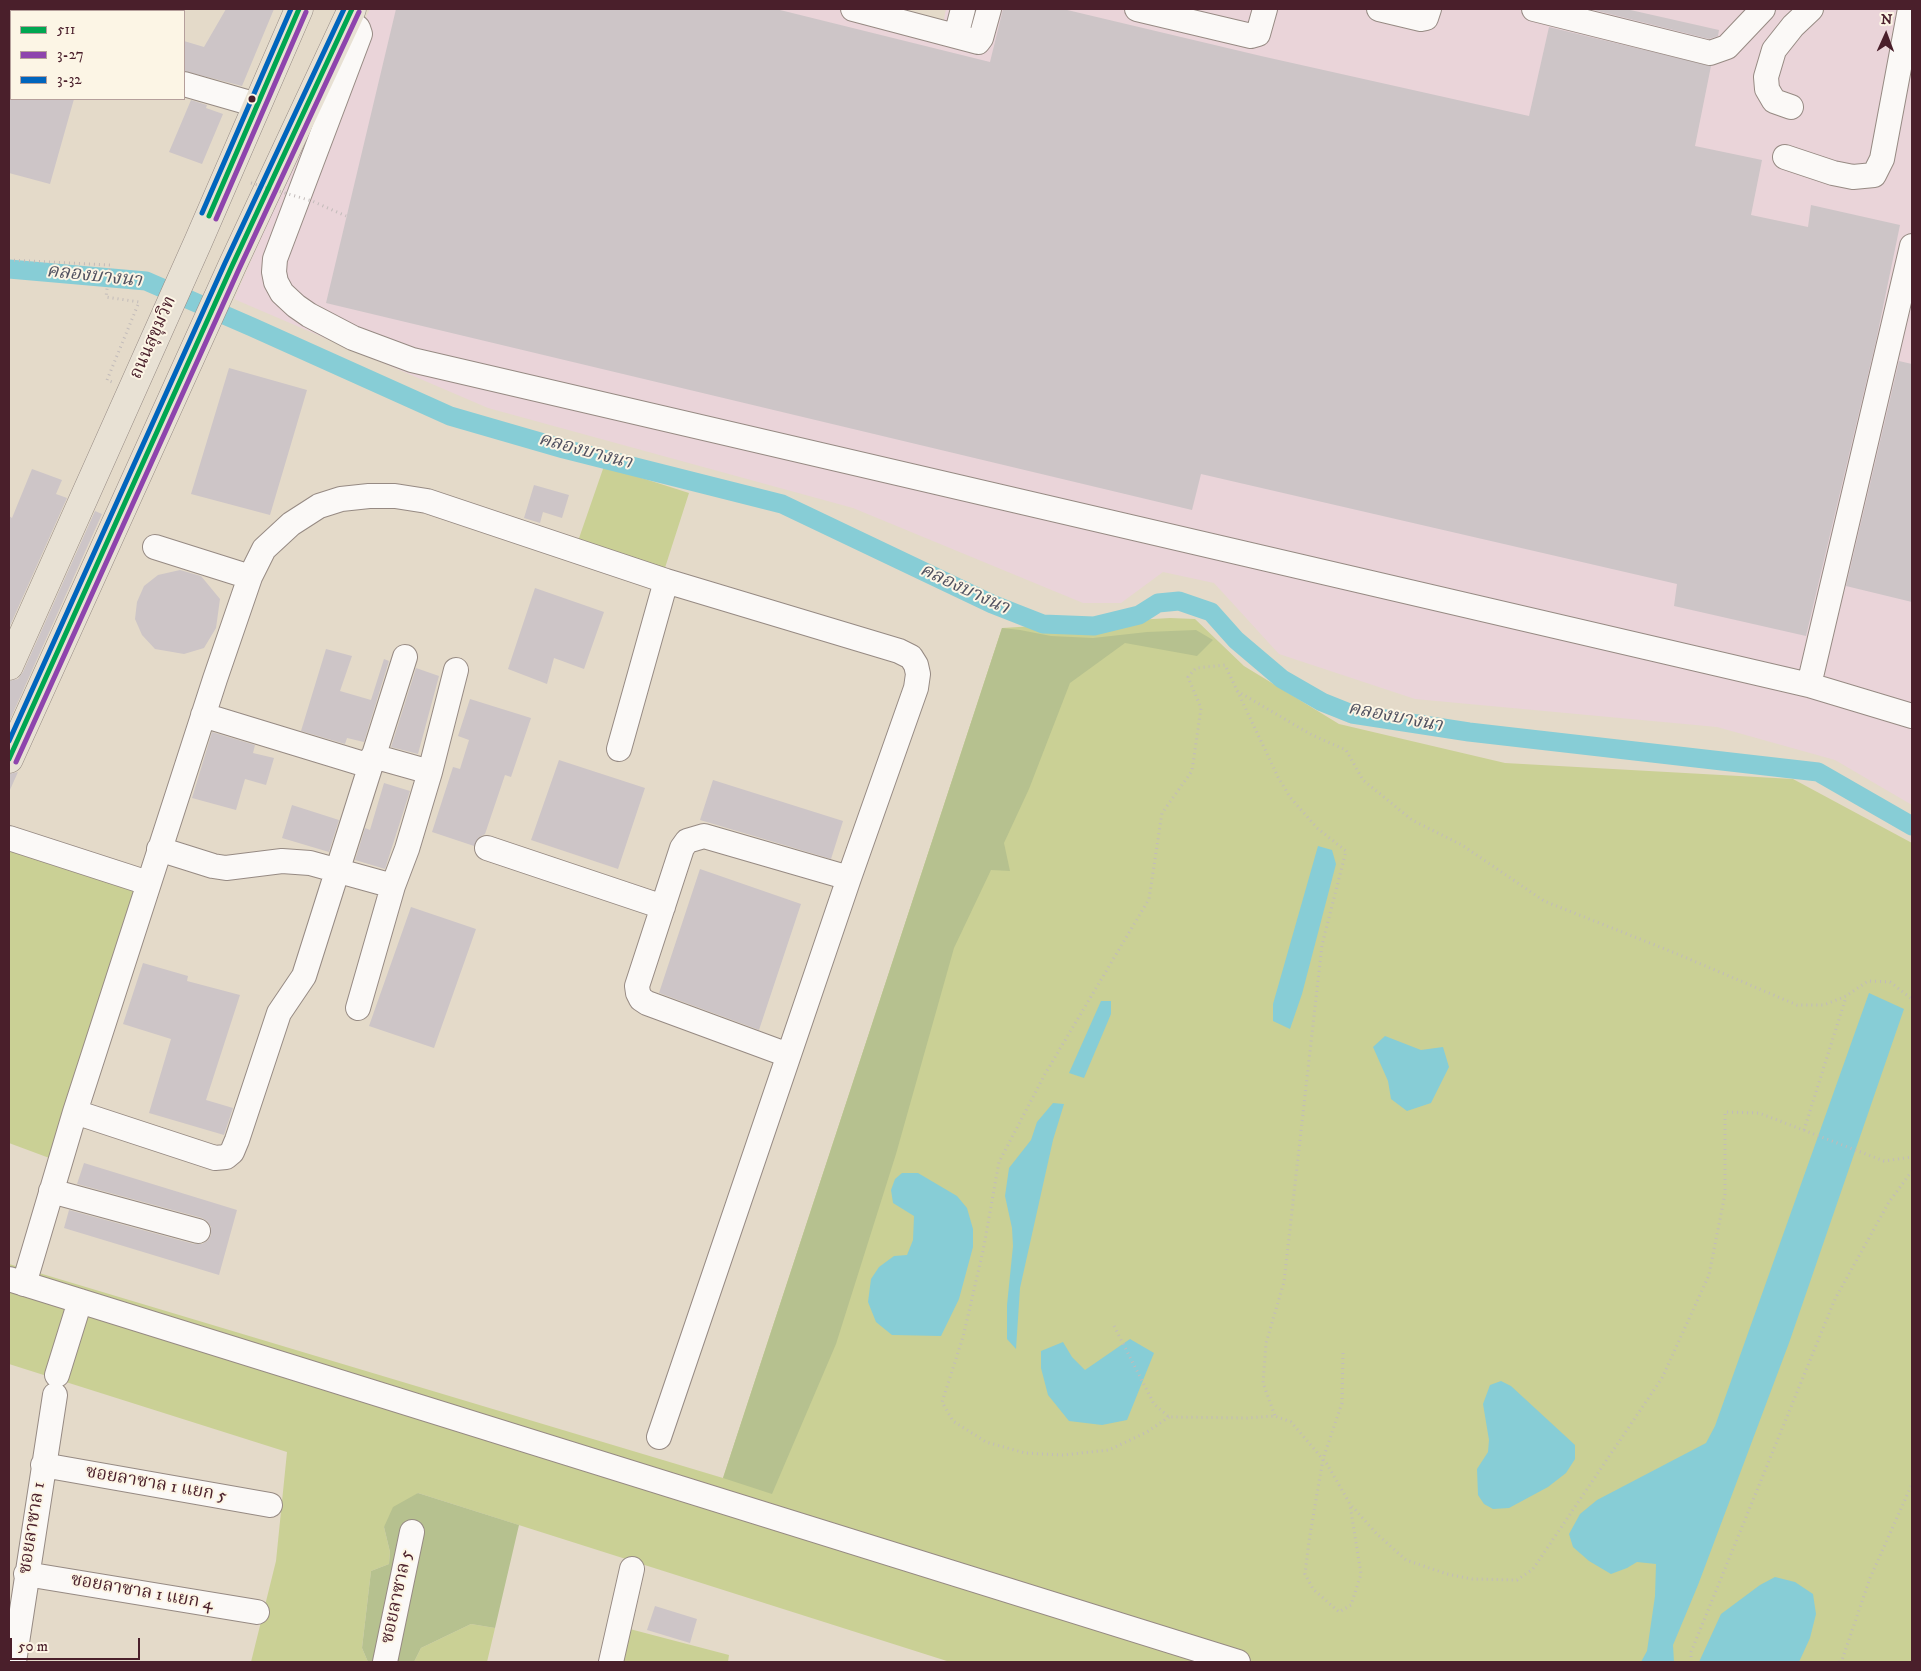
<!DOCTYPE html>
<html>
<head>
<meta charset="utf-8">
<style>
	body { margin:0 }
	#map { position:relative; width:1921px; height:1671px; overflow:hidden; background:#e4dac9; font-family:"IM FELL DW Pica",serif }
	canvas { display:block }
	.frame { position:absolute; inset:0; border:10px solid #4a1f2b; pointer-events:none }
	.legend { position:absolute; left:10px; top:10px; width:175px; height:90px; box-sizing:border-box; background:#fcf5e5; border:1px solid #b59f9b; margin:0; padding:6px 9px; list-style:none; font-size:15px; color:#4a1f2b }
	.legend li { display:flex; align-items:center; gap:10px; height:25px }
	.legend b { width:25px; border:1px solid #b59f9b }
	.north { position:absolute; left:1861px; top:10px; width:50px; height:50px; -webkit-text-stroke:4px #fcf5e5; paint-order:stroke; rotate:2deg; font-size:14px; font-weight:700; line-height:20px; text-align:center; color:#4a1f2b }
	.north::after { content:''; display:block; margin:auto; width:18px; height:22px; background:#4a1f2b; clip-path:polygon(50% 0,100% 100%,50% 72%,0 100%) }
	.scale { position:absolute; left:10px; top:1638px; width:130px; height:22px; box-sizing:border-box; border:2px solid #4a1f2b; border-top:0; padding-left:6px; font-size:15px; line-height:18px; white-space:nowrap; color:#4a1f2b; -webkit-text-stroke:4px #fcf5e5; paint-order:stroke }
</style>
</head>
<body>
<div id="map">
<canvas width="1921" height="1671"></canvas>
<div class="frame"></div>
<ul class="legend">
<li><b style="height:6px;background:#00a651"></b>511</li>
<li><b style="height:6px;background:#8e44ad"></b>3-27</li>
<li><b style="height:6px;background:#0065bd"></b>3-32</li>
</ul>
<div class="north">N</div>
<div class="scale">50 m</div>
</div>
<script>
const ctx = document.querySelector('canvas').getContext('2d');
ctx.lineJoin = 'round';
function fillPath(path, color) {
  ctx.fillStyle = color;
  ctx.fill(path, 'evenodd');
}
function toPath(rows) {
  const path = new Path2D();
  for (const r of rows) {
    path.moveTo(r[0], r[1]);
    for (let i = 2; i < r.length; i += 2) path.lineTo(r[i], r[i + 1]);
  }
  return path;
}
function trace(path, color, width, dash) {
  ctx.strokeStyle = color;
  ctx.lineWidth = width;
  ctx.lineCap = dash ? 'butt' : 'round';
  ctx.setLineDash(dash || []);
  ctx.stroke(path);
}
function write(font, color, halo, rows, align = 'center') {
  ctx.font = font + ' "IM FELL DW Pica","Noto Serif Thai",serif';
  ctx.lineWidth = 4;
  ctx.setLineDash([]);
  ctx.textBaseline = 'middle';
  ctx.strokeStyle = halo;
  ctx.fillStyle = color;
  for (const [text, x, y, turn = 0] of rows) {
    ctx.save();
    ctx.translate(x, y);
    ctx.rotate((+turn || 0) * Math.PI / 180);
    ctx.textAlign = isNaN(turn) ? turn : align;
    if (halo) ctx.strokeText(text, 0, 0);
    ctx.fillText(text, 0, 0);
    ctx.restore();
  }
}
fillPath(toPath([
	[370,9,885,9,943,24,946,9,1912,9,1912,805,1835,760,1717,727,1415,699,1279,654,1214,583,1163,572,1121,603,1083,603,853,508,488,408,234,299,296,159]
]), '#ead4d9');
fillPath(toPath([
	[604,466,689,493,663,574,577,544],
	[1170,618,1195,619,1244,666,1339,724,1505,763,1793,779,1912,843,1912,1662,950,1662,418,1493,384,1527,390,1552,389,1564,371,1571,362,1648,368,1662,251,1662,276,1561,287,1452,9,1364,9,1264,723,1478,1002,628],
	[9,848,138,888,52,1159,9,1143],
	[471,1624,495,1628,487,1662,414,1662,421,1648],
	[626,1628,729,1655,728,1662,619,1662]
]), '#cad095');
fillPath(toPath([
	[1002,628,1020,630,1051,636,1093,638,1147,632,1196,630,1213,640,1197,656,1125,643,1070,683,1029,789,1004,843,1010,871,991,870,954,948,896,1154,836,1344,772,1494,723,1478],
	[418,1493,519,1525,495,1628,471,1624,421,1648,414,1662,368,1662,362,1648,371,1571,389,1564,390,1552,384,1527,393,1507]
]), '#b6c18f');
fillPath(toPath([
	[1318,846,1332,850,1336,864,1302,994,1290,1029,1273,1021,1273,1004],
	[1869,993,1904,1009,1789,1343,1698,1585,1673,1645,1674,1662,1641,1662,1647,1651,1655,1596,1656,1564,1637,1562,1627,1568,1611,1574,1589,1561,1573,1547,1569,1534,1580,1514,1597,1500,1706,1443,1715,1426],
	[1101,1001,1111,1001,1111,1014,1084,1078,1069,1073],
	[1385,1036,1421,1050,1443,1047,1449,1067,1431,1103,1407,1111,1391,1099,1388,1081,1373,1047],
	[1053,1103,1064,1104,1053,1140,1020,1288,1016,1349,1007,1339,1007,1305,1013,1246,1012,1228,1005,1196,1009,1168,1031,1140,1037,1122],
	[902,1173,918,1173,957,1196,967,1208,973,1229,973,1247,959,1299,941,1336,892,1335,876,1322,868,1302,871,1279,879,1267,894,1256,907,1255,913,1240,914,1216,893,1203,891,1190,895,1179],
	[1130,1339,1154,1353,1127,1420,1102,1425,1069,1421,1048,1395,1041,1368,1041,1351,1063,1342,1072,1357,1085,1370],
	[1501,1381,1511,1386,1575,1445,1575,1459,1566,1473,1548,1487,1509,1508,1493,1509,1484,1504,1478,1495,1477,1469,1488,1452,1489,1440,1483,1404,1490,1385],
	[1775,1577,1795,1582,1813,1594,1816,1614,1810,1638,1799,1662,1699,1662,1721,1614,1760,1585]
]), '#87cdd6');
trace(toPath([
	[9,269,146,281,252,327,450,416,564,449,782,504,992,604,1043,624,1094,626,1139,615,1158,603,1179,601,1211,612,1236,640,1282,679,1322,702,1352,714,1469,732,1818,772,1912,826]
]), '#87cdd6', 19);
fillPath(toPath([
	[226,9,274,9,242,86,184,71,184,41,204,47],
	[396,9,776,9,990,62,1003,9,1063,9,1261,56,1529,116,1549,27,1711,66,1695,146,1762,160,1751,215,1808,227,1811,205,1900,225,1876,341,1806,636,1674,606,1677,584,1201,474,1192,510,326,303],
	[1590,9,1626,9,1719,30,1718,36,1709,39],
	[9,99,74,99,50,184,9,173],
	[191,100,207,105,206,108,223,114,202,164,169,152],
	[1899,361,1912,364,1912,602,1846,586],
	[229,368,307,390,270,515,191,494],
	[32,469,62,480,56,494,67,498,9,628,9,516,12,518],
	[534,485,569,495,562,518,543,512,540,523,524,518],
	[95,511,102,514,9,722,9,681,18,679,23,672],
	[180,570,201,576,220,599,216,628,204,648,184,654,155,649,142,635,135,619,137,602,144,586,158,575],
	[535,588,604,612,584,669,554,658,547,684,508,669],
	[326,649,352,656,340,691,371,700,384,659,389,661,364,742,347,738,345,744,301,731],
	[416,668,439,676,418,754,391,747],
	[470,699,531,718,511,777,505,775,485,834,478,838,474,846,432,832,453,767,460,769,469,740,458,736],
	[212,732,255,745,253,753,274,758,266,785,245,779,236,810,192,798],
	[559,760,645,788,618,869,531,840],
	[18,772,9,792,9,774],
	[713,780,843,821,831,859,700,820],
	[384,783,410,791,385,869,355,860,365,828,370,830],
	[292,805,339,820,329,852,282,838],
	[700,869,801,904,759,1030,659,993],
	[411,907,476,929,434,1048,369,1026],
	[143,963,188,976,187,981,240,995,206,1100,233,1108,224,1135,149,1113,171,1039,123,1024],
	[84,1163,237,1210,219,1275,64,1228,69,1210,194,1244,202,1244,207,1241,211,1235,211,1227,207,1221,202,1218,77,1184],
	[655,1606,697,1619,690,1643,647,1630]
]), '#cdc5c7');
const minor = toPath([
	[853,9,978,42,981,38,989,9],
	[1137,9,1251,36,1258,34,1265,9],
	[1379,9,1421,19,1426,18,1429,9],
	[1534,9,1710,53,1727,47,1763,9],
	[348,20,358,28,360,34,275,259,274,272,276,282,282,293,296,306,309,315,353,338,412,360,1809,685,1912,716],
	[9,32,11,34],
	[956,36,963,9],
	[184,84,257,105],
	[1791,107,1774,101,1767,89,1766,77,1774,50,1793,26,1811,9],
	[1785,157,1833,173,1853,177,1874,175,1882,159,1910,9],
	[155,547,250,577],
	[1809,685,1912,246],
	[203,715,370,766],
	[619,749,666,581],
	[373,756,430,772],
	[9,838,148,883],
	[487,848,663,907],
	[159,849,213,866,226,868,282,861,310,863,393,886],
	[358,1008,393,886,407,849,430,772,456,670],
	[788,1055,647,1003,641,999,638,993,637,986,682,848,687,841,704,836,849,878],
	[75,1112,215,1158,226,1157,232,1152,237,1140,279,1013,304,976,405,657],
	[51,1191,198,1231],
	[9,1279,1238,1662],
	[24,1284,75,1112,215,679,250,577,264,549,291,524,319,506,341,499,369,496,395,496,427,501,666,581,899,651,911,657,916,665,918,674,916,688,849,878,659,1437],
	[57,1375,80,1301],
	[43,1465,270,1505],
	[26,1574,257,1612],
	[14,1662,55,1395],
	[385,1662,412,1532],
	[611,1662,632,1569]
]);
const highway = toPath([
	[9,666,198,242,299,9],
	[9,759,232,266,352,9]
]);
trace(minor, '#968a83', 26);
trace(highway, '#968a83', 29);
trace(toPath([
	[9,260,110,265,106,297,139,302,107,380,112,382],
	[1237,691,1312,735,1346,750,1363,780,1412,820,1462,845,1544,901,1675,953,1797,1005,1824,1005,1846,996,1868,981,1890,982,1912,999],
	[1804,1130,1846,997],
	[1114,1326,1154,1404,1169,1417,1247,1418,1275,1416,1291,1422,1327,1464,1350,1504,1377,1534,1406,1560,1447,1574,1472,1579,1517,1580,1533,1569,1662,1378,1709,1275,1725,1194,1725,1112,1759,1113,1884,1161,1912,1157],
	[1343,1353,1342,1403,1323,1459,1309,1541,1305,1574,1313,1589,1339,1612,1351,1605,1361,1574,1350,1505],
	[1169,1417,1147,1432,1109,1450,1063,1455,1025,1453,986,1442,953,1421,942,1402,963,1337,983,1251,999,1162,1045,1074,1149,899,1162,813,1192,771,1201,708,1188,677,1196,668,1225,665,1278,777,1290,797,1317,828,1346,851,1322,945,1284,1282,1266,1343,1263,1383,1275,1416],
	[1691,1662,1691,1652,1835,1299,1889,1202,1912,1171],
	[1839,1662,1842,1660,1870,1578,1912,1484]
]), '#c2bbba', 3, [1, 4]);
trace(minor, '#fbf9f7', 24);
trace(highway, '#e8e1d4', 28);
trace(toPath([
	[251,183,312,201,346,216]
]), '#c2bbba', 3, [1, 4]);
trace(toPath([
	[209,216,299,9],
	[9,759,232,266,352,9]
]), '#00a651', 5);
trace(toPath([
	[216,219,306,12],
	[16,762,239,269,359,12]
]), '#8e44ad', 5);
trace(toPath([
	[202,213,291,9],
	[9,741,225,263,344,9]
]), '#0065bd', 5);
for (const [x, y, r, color] of [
	[252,99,4.5,"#4a1f2b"]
]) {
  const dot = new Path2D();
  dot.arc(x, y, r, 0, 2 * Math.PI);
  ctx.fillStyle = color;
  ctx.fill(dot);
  trace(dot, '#fcf5e5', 2);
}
write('18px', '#4a1f2b', '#fcf5e5', [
	["ถนนสุขุมวิท",154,338,-66],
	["ซอยลาซาล 1 แยก 5",156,1485,10],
	["ซอยลาซาล 1",33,1528,-81],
	["ซอยลาซาล 1 แยก 4",142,1593,10],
	["ซอยลาซาล 5",398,1597,-78]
]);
write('italic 19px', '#505160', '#fcf5e5', [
	["คลองบางนา",94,277,6],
	["คลองบางนา",585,452,15],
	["คลองบางนา",964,590,25],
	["คลองบางนา",1395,718,11]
]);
</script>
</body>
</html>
